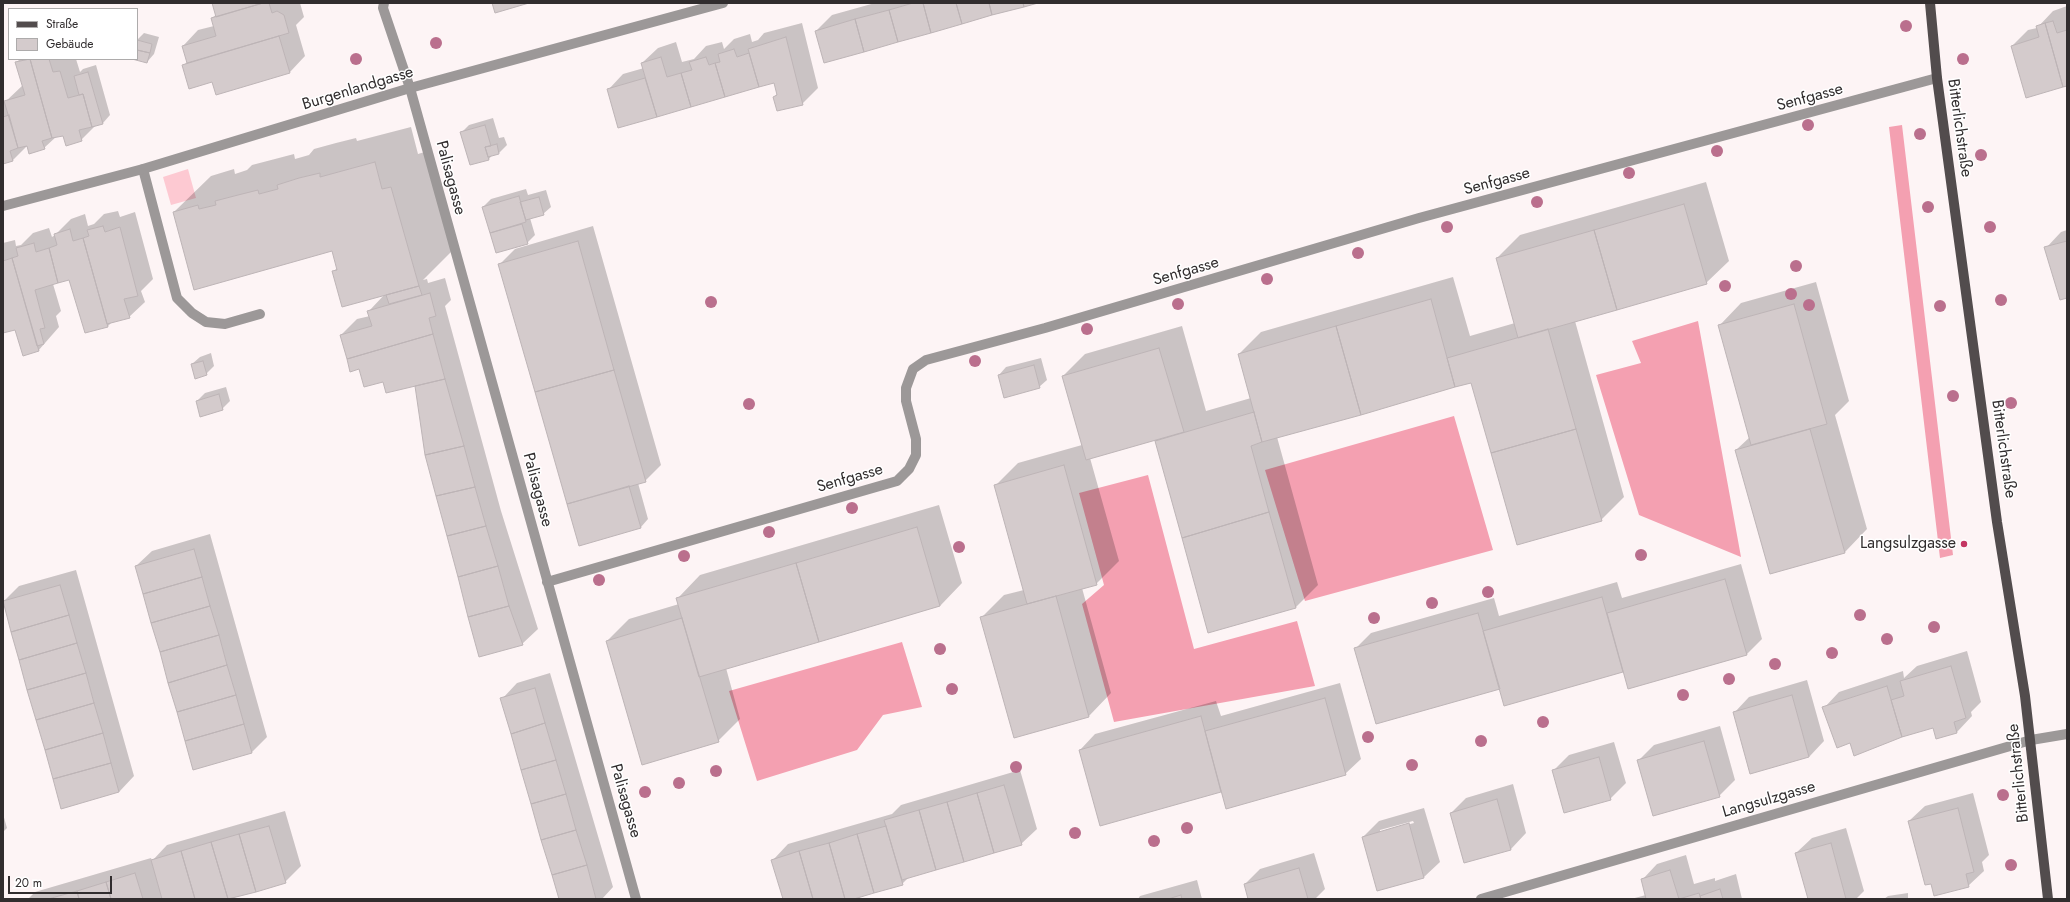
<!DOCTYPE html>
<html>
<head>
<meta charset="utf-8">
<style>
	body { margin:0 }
	#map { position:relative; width:2070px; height:902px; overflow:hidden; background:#fdf4f5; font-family:Jost,sans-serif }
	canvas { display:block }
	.frame { position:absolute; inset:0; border:4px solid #312d2e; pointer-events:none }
	.legend { position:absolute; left:8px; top:8px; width:130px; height:52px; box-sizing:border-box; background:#fff; border:1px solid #adabab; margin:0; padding:5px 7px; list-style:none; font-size:12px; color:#312d2e }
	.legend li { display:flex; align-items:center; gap:8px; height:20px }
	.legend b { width:20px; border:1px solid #adabab }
	.scale { position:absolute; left:8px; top:876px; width:104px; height:18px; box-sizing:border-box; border:2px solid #312d2e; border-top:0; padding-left:5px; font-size:12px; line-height:14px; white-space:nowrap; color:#312d2e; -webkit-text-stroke:3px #fff; paint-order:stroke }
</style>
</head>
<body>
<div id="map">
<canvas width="2070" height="902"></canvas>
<div class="frame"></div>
<ul class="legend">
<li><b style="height:5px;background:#524c4d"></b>Straße</li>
<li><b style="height:11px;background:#d4cbcc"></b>Gebäude</li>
</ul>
<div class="scale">20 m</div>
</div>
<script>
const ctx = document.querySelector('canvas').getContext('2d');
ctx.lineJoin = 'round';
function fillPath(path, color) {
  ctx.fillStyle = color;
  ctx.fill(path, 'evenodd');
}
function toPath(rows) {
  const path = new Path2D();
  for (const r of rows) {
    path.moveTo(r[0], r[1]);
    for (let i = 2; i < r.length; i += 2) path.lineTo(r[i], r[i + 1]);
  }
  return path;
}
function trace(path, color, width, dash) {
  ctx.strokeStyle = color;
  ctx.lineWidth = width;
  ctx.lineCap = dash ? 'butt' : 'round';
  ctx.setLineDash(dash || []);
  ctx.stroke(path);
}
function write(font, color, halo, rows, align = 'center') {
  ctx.font = font + ' Jost,sans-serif';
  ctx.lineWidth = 3;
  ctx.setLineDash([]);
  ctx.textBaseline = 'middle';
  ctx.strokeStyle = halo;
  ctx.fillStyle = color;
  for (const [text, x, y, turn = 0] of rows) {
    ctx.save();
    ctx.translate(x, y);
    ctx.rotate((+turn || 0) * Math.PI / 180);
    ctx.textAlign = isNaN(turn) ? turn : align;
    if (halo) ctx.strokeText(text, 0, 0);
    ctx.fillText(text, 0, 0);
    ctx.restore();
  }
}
fillPath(toPath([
	[188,169,196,198,171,205,163,177]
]), '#fdc9d2');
fillPath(toPath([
	[1902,125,1953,555,1940,558,1889,127],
	[1698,321,1741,557,1639,515,1596,375,1641,363,1632,341],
	[1454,416,1493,550,1305,601,1265,470],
	[1148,475,1194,649,1297,621,1315,686,1114,722,1082,604,1104,585,1079,493],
	[902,642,922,707,883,715,857,750,757,781,729,691]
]), '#f4a0b1');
fillPath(toPath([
	[213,3,300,3,304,17,296,25,305,56,290,72,213,80,183,66,188,61,183,46,198,30,214,26,212,18,217,14],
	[875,3,1033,3,816,31,832,15],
	[2067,6,2067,85,2012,46,2028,30,2037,28,2053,11],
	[802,23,818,88,802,104,774,97,778,93,774,82,619,127,608,90,623,74,644,68,642,63,658,48,676,42,682,62,694,59,706,46,722,42,724,49,734,39,750,34,752,42,758,40,764,33],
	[144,33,159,37,154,54,147,62,136,59,137,40],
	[20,59,76,59,80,72,83,69,96,65,110,115,103,123,96,125,81,140,63,134,57,136,44,148,28,145,12,161,3,163,3,100,4,103,23,85,16,63],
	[493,118,499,138,504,137,507,145,499,153,493,154,489,159,470,164,461,133,469,125],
	[411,127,418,154,428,151,454,249,423,280,427,279,428,283,445,278,451,300,445,306,501,511,538,629,522,644,416,385,384,381,360,368,341,335,357,319,370,316,369,311,385,294,333,272,338,267,333,250,174,212,211,176,234,169,235,174,247,170,252,165,275,159,294,154,295,159,309,155,314,149,336,143,356,138,357,141],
	[1706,182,1729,261,1706,283,1575,321,1624,497,1601,520,1472,382,1277,437,1318,585,1296,607,1209,632,1155,439,1090,458,1119,561,1096,584,1082,588,1111,693,1089,716,1015,737,981,618,1004,595,1024,590,995,486,1018,463,1082,445,1063,376,1085,354,1182,326,1206,411,1251,398,1239,354,1261,332,1453,277,1470,336,1515,323,1497,258,1520,235],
	[526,189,528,195,546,190,551,207,543,214,530,218,535,235,527,243,496,252,483,207,491,199],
	[118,211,120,217,135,212,153,279,141,291,145,302,129,317,112,322,107,327,70,279,53,284,61,311,56,316,59,327,38,351,15,329,3,332,3,243,15,240,16,246,21,245,33,233,49,228,52,237,55,235,71,219,85,214,88,226,94,224,104,214],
	[593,226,661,465,645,481,638,483,648,519,641,527,499,265,515,249],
	[2067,230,2067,297,2046,248,2061,232],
	[1816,282,1849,401,1835,415,1867,529,1845,552,1770,573,1736,450,1750,437,1719,326,1741,303],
	[211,353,214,366,206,374,192,364,200,357],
	[1041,358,1047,380,1039,387,999,375,1006,367],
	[226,387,230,401,222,409,197,401,205,393],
	[939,505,962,583,940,606,726,668,740,719,718,741,607,641,629,619,679,604,678,598,700,575],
	[210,534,267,737,252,752,136,566,152,551],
	[1741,564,1762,639,1746,655,1624,670,1505,705,1501,687,1356,648,1371,633,1494,598,1499,616,1617,582,1622,598],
	[76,570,134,776,119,792,3,602,19,586],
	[1967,651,1981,702,1971,712,1972,716,1957,732,1934,727,1851,742,1824,708,1839,692,1903,671,1904,678,1917,666],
	[550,673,613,887,602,899,560,899,502,699,517,683],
	[1807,680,1824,741,1809,757,1734,713,1749,697],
	[1340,683,1361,759,1345,774,1222,790,1100,825,1080,750,1095,734,1216,701,1221,716],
	[1720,726,1735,780,1719,796,1638,761,1654,745],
	[1614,742,1626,783,1610,799,1553,771,1569,755],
	[1020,770,1037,829,1021,844,909,877,902,884,850,899,784,899,773,860,788,844,892,814,901,805],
	[1513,784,1526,833,1511,849,1465,862,1451,813,1466,798],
	[1973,793,1989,855,1982,862,1984,871,1968,886,1932,883,1909,821,1925,806],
	[1424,808,1440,862,1424,877,1378,890,1363,837,1379,821],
	[1413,821,1414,823,1380,832,1380,830],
	[285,811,301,866,285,882,227,899,28,899,35,892,151,858,152,861,167,845],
	[3,814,7,828,3,832],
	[1846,828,1864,891,1856,899,1809,899,1796,853,1812,838],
	[1314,853,1325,889,1315,899,1249,899,1245,884,1260,869],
	[1686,855,1694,884,1715,878,1715,881,1736,874,1742,899,1631,899,1646,895,1642,880,1657,864],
	[1197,880,1202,899,1138,899,1140,896],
	[1908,893,1908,899,1884,899,1888,896]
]), '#0003');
const building = toPath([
	[212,3,263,3,216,17,212,3],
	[263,3,269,3,272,13,277,11,284,15,289,33,187,63,182,46,216,36,211,18,263,3],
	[492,3,529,3,495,13,492,3],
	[913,3,923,3,931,33,898,42,889,10,913,3],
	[923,3,956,3,962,24,931,33,923,3],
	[956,3,989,3,992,15,962,24,956,3],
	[989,3,1023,3,1024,7,992,15,989,3],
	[1023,3,1038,3,1024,7,1023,3],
	[889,10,898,42,864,52,855,19,889,10],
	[855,19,864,52,824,63,815,31,855,19],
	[2053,21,2057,33,2067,30,2067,86,2063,87,2045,23,2053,21],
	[2045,23,2063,87,2026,98,2011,46,2039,37,2036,26,2045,23],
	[279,36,290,73,216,95,212,82,189,89,182,65,279,36],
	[786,37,803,105,777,111,773,97,777,95,774,83,759,87,748,49,786,37],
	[137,40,152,44,150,53,137,50,137,40],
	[734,49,737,57,749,53,759,87,725,97,715,63,720,62,718,54,734,49],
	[137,50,150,53,147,63,132,59,137,59,137,50],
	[661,57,667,77,681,73,691,107,657,117,641,63,661,57],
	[706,57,709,65,715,63,725,97,691,107,681,73,692,70,689,62,706,57],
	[30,59,49,59,53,72,60,71,68,98,83,94,92,127,79,130,82,141,66,146,63,136,52,138,30,59],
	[30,59,52,138,42,141,45,149,29,154,27,146,18,148,4,101,25,95,15,62,30,59],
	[88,72,103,124,92,127,83,94,79,95,74,76,88,72],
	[645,78,657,117,618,128,607,89,645,78],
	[9,115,18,148,10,151,13,161,3,164,3,117,9,115],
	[485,125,491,146,485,147,489,160,470,165,460,132,485,125],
	[497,144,499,154,488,157,485,147,497,144],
	[375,162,382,189,391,187,419,286,342,307,332,271,337,270,332,251,194,290,173,212,198,205,199,209,216,205,215,201,238,195,258,190,259,194,278,189,277,185,299,178,320,173,320,177,375,162],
	[519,196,526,222,490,233,482,207,519,196],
	[539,197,544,215,526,220,520,202,539,197],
	[1684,204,1707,284,1617,310,1594,230,1684,204],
	[522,224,528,244,496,253,490,233,522,224],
	[103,226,105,232,120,227,138,296,124,299,130,318,107,324,83,238,89,236,87,230,103,226],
	[70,229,73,241,83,238,108,327,85,333,69,280,58,283,49,248,57,245,54,234,70,229],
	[1594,230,1617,310,1518,338,1496,258,1594,230],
	[578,241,614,370,535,392,498,264,578,241],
	[2067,241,2067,298,2060,300,2044,247,2067,241],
	[34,243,36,252,49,248,58,283,35,290,45,328,40,329,44,344,37,346,12,258,18,256,16,248,34,243],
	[12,258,39,351,23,356,15,330,3,333,3,261,12,258],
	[419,286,422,295,389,304,386,295,419,286],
	[430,293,436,316,429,318,433,334,347,359,340,335,372,326,367,311,430,293],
	[1431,299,1455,387,1361,415,1336,326,1431,299],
	[1794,304,1827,424,1751,445,1718,325,1794,304],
	[1336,326,1361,415,1262,442,1238,354,1336,326],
	[1548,329,1576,429,1491,453,1471,383,1455,387,1447,358,1548,329],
	[433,334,445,379,386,393,383,382,364,387,359,369,350,372,347,359,433,334],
	[1159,348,1184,432,1086,460,1062,376,1159,348],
	[203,361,207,375,195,379,191,364,203,361],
	[1034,365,1040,388,1004,398,998,375,1034,365],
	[614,370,646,482,567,504,535,392,614,370],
	[445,379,464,446,425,455,415,386,445,379],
	[219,394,223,410,200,417,196,401,219,394],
	[1254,412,1262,442,1251,446,1269,512,1182,538,1155,441,1254,412],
	[1576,429,1602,521,1517,545,1491,453,1576,429],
	[1810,429,1845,553,1770,574,1735,450,1810,429],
	[464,446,475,487,436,496,425,455,464,446],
	[1064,465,1097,585,1027,604,994,485,1064,465],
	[629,486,641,528,579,546,567,504,629,486],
	[475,487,486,526,447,536,436,496,475,487],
	[1269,512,1296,608,1208,633,1182,538,1269,512],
	[486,526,498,566,458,577,447,536,486,526],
	[917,527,940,606,819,642,796,563,917,527],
	[194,549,202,577,143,594,135,566,194,549],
	[796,563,819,642,699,677,676,598,796,563],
	[498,566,509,606,468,617,458,577,498,566],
	[202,577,210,606,151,623,143,594,202,577],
	[1725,579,1747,655,1628,689,1607,613,1725,579],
	[60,585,69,615,11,632,3,601,60,585],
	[1056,596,1089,717,1014,738,980,617,1056,596],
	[1602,597,1623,672,1504,706,1483,631,1602,597],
	[210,606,219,635,160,652,151,623,210,606],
	[509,606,523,645,479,657,468,617,509,606],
	[1478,613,1500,689,1376,724,1354,648,1478,613],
	[69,615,77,643,19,660,11,632,69,615],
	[682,618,719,742,642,765,606,641,682,618],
	[219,635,227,665,168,683,160,652,219,635],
	[77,643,86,673,27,690,19,660,77,643],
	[227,665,236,695,177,712,168,683,227,665],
	[1951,666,1966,718,1954,722,1957,733,1936,739,1933,728,1902,737,1891,700,1904,696,1900,681,1951,666],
	[86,673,94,703,36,720,27,690,86,673],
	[1887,686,1902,737,1854,756,1850,743,1837,748,1822,707,1887,686],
	[535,688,545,723,511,734,500,698,535,688],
	[236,695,244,724,185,741,177,712,236,695],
	[1792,695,1809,757,1750,774,1733,712,1792,695],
	[1325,698,1346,775,1226,809,1205,731,1325,698],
	[94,703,103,733,45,750,36,720,94,703],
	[1201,716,1221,792,1100,826,1079,750,1201,716],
	[545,723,556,760,521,770,511,734,545,723],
	[244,724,252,753,193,770,185,741,244,724],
	[103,733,111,763,53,779,45,750,103,733],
	[1704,741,1720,797,1653,816,1637,760,1704,741],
	[1599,757,1611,800,1564,813,1552,770,1599,757],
	[556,760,566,794,531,804,521,770,556,760],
	[111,763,119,792,61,809,53,779,111,763],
	[1004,785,1022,845,994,853,977,793,1004,785],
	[977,793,994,853,964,862,947,802,977,793],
	[566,794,576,830,541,840,531,804,566,794],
	[1497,799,1511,850,1464,863,1450,813,1497,799],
	[947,802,964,862,936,870,919,810,947,802],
	[1958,808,1974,872,1966,874,1969,887,1934,896,1931,884,1925,885,1908,821,1958,808],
	[919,810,936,870,902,880,884,820,919,810],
	[1409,823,1424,878,1377,891,1362,837,1409,823],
	[269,826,286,883,256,892,239,834,269,826],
	[886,826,903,885,874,893,857,834,886,826],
	[576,830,587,865,552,875,541,840,576,830],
	[239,834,256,892,228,899,211,842,239,834],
	[857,834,874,893,854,899,845,899,829,843,857,834],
	[211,842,228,899,195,899,181,851,211,842],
	[829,843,845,899,813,899,799,851,829,843],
	[1831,843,1846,899,1808,899,1795,853,1831,843],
	[181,851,195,899,162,899,151,860,181,851],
	[799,851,813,899,783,899,771,860,799,851],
	[587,865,596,899,559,899,552,875,587,865],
	[1299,868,1308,899,1248,899,1244,884,1299,868],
	[1670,870,1679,899,1699,893,1701,899,1646,899,1641,879,1670,870],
	[135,873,143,899,111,899,106,882,135,873],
	[106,882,111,899,79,899,77,891,106,882],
	[1720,889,1723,899,1701,899,1700,896,1720,889],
	[77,891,79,899,48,899,77,891],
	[1181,895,1182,899,1168,899,1181,895]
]);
fillPath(building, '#d4cbcc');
trace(building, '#bdb4b6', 1);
trace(toPath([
	[143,169,177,298,192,313,206,322,225,324,260,314]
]), '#9c9898', 10);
trace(toPath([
	[384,3,383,8,410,88,636,899],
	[3,206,143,169,410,88,723,3],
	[547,582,897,481,909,469,916,455,916,439,906,401,906,388,913,369,926,360,1045,328,1419,218,1937,78],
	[1481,899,2031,740,2067,734]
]), '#9c9898', 10);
trace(toPath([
	[1930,3,1937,78,1997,522,2025,696,2048,899]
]), '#524c4d', 10);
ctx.fillStyle = '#ba6f8d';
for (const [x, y] of [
	[1906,26],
	[436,43],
	[356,59],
	[1963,59],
	[1808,125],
	[1920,134],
	[1717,151],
	[1981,155],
	[1629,173],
	[1537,202],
	[1928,207],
	[1447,227],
	[1990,227],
	[1358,253],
	[1796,266],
	[1267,279],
	[1725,286],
	[1791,294],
	[2001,300],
	[711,302],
	[1178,304],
	[1809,305],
	[1940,306],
	[1087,329],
	[975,361],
	[1953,396],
	[2011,403],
	[749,404],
	[852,508],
	[769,532],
	[959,547],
	[1641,555],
	[684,556],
	[599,580],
	[1488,592],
	[1432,603],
	[1860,615],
	[1374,618],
	[1934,627],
	[1887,639],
	[940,649],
	[1832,653],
	[1775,664],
	[1729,679],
	[952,689],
	[1683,695],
	[1543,722],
	[1368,737],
	[1481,741],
	[1412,765],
	[1016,767],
	[716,771],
	[679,783],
	[645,792],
	[2003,795],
	[1187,828],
	[1075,833],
	[1154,841],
	[2011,865]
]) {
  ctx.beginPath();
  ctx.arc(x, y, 6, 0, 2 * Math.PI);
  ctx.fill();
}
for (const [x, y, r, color] of [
	[1964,544,4,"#c43663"]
]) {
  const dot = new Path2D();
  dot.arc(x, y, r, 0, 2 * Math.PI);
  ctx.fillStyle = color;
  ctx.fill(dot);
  trace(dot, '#fff', 1.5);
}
write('16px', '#312d2e', '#fff', [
	["Burgenlandgasse",358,89,-17],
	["Senfgasse",1810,98,-15],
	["Bitterlichstraße",1959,128,82],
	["Palisagasse",450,178,75],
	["Senfgasse",1497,182,-15],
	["Senfgasse",1186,272,-16],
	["Bitterlichstraße",2003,449,82],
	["Senfgasse",850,479,-16],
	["Palisagasse",537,490,75],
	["Bitterlichstraße",2019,773,-96],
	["Langsulzgasse",1769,800,-16],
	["Palisagasse",625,801,74]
]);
write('16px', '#312d2e', '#fff', [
	["Langsulzgasse",1956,544]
], 'right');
</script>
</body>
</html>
